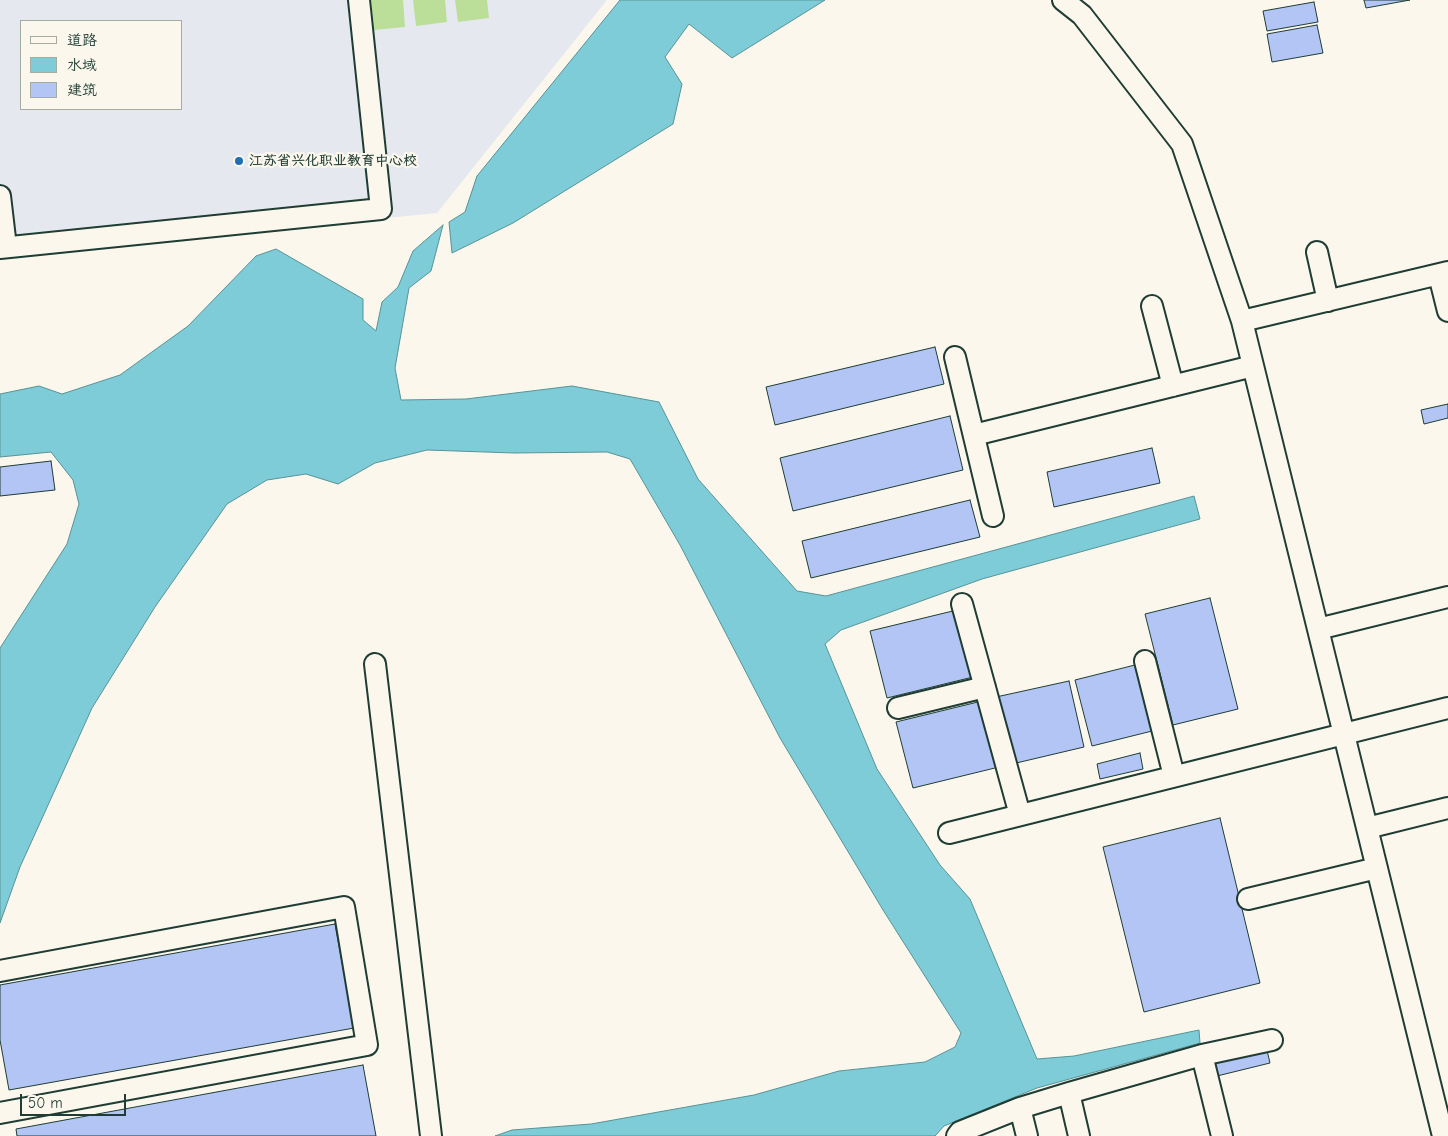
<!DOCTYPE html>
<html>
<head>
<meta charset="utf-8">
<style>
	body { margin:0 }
	#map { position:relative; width:1448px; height:1136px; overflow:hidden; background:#fbf7ec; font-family:"Comic Neue","LXGW WenKai TC",sans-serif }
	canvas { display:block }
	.legend { position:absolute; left:20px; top:20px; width:162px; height:90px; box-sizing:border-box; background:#fbf7ec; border:1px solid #a3ada2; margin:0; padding:6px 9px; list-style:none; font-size:15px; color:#1f3d34 }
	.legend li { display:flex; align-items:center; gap:10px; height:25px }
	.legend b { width:25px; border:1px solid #a3ada2 }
	.scale { position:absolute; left:20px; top:1094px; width:106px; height:22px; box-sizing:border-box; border:2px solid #1f3d34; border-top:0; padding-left:6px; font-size:15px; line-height:18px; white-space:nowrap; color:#1f3d34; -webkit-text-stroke:4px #fbf7ec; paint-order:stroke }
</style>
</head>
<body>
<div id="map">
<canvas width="1448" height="1136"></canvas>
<ul class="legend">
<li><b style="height:6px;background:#fbf7ec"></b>道路</li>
<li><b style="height:14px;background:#7dccd8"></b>水域</li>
<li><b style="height:14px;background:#b2c5f5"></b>建筑</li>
</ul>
<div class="scale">50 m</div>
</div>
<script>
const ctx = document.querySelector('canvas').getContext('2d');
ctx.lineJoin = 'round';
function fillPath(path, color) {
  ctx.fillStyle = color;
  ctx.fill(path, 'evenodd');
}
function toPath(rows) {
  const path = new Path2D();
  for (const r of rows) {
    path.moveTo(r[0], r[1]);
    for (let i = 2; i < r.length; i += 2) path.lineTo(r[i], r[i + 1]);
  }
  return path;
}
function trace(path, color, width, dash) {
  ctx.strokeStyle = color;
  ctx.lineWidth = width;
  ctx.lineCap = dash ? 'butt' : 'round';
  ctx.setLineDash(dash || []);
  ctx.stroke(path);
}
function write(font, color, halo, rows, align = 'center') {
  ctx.font = font + ' "Comic Neue","LXGW WenKai TC",sans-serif';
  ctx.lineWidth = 4.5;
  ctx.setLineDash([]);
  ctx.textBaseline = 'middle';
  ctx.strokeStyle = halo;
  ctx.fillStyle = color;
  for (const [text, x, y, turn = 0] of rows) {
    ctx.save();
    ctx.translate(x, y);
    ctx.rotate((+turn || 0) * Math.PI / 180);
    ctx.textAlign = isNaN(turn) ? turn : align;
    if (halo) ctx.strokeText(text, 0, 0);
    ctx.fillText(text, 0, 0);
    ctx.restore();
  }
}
fillPath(toPath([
	[0,0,607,0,437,213,0,257],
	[21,21,181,21,181,109,21,109]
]), '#e5e8ef');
fillPath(toPath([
	[371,0,403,0,405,27,374,30],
	[413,0,445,0,447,22,416,26],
	[455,0,487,0,489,18,458,22]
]), '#bbdf99');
const water = toPath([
	[620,0,825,0,732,58,689,24,665,57,682,84,673,124,513,223,452,253,449,222,465,212,477,176,620,0],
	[443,225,431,271,409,288,395,368,401,400,466,399,572,386,659,402,698,479,797,591,826,596,1194,496,1200,519,982,579,841,630,825,644,877,769,940,865,970,899,1037,1059,1074,1056,1199,1030,1200,1043,1037,1088,944,1126,935,1136,495,1136,512,1130,591,1124,754,1095,839,1071,925,1062,955,1047,961,1033,883,910,780,738,680,545,630,459,607,452,514,453,427,450,375,463,338,484,306,474,267,480,227,504,155,607,92,708,20,867,0,923,0,648,67,544,79,504,73,480,51,452,0,457,0,394,39,386,62,394,120,375,188,326,256,256,276,249,363,299,363,320,376,331,382,302,398,287,413,251,443,225]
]);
fillPath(water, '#7dccd8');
trace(water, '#579396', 1);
const building = toPath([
	[1364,0,1410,0,1366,8,1364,0],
	[1314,2,1318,22,1267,31,1263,11,1314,2],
	[1317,25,1323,53,1272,62,1267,34,1317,25],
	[935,347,944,384,775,425,766,387,935,347],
	[1448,404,1448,418,1424,424,1421,410,1448,404],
	[950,416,963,470,793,511,780,458,950,416],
	[1152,448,1160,483,1054,507,1047,472,1152,448],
	[51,461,55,490,0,496,0,467,51,461],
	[970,500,980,537,811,578,802,541,970,500],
	[1210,598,1238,709,1173,725,1145,614,1210,598],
	[957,610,973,677,887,698,870,631,957,610],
	[1139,664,1156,730,1092,746,1075,680,1139,664],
	[1069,681,1084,747,1012,764,996,697,1069,681],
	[982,701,999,767,913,788,896,722,982,701],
	[1140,753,1143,769,1100,779,1097,764,1140,753],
	[1220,818,1260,983,1144,1012,1103,847,1220,818],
	[335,924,354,1028,9,1090,0,1040,0,985,335,924],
	[1266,1046,1270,1063,1217,1076,1213,1059,1266,1046],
	[363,1065,376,1136,17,1136,16,1129,363,1065]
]);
fillPath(building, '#b2c5f5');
trace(building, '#1f3d34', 1);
const minor = toPath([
	[1063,0,1082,15,1182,144,1242,321,1443,1136],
	[0,196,6,247],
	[0,248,381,209,359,0],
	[1317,252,1328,301],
	[1439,275,1448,311],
	[1152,306,1173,386],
	[1242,321,1448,272],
	[955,357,993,516],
	[974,435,1253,366],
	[962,604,1020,815],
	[1318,629,1448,597],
	[1145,661,1174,776],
	[375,664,431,1136],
	[898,708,985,687],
	[1367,828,1448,808],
	[949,833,1448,708],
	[1248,899,1377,868],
	[0,971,344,907,367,1045,0,1113],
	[1202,1055,1222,1136],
	[1069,1093,1079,1136],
	[1020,1108,1027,1136],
	[957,1136,960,1132,1020,1108,1069,1093,1202,1055,1272,1040]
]);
trace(minor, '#1f3d34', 24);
trace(minor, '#fbf7ec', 20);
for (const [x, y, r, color] of [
	[239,161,5,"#1f6fb2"]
]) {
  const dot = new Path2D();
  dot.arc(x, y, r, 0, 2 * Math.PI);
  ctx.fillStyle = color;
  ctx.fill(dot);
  trace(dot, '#fbf7ec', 2);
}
write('bold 14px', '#1f3d34', '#fbf7ec', [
	["江苏省兴化职业教育中心校",249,161]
], 'left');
</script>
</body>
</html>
